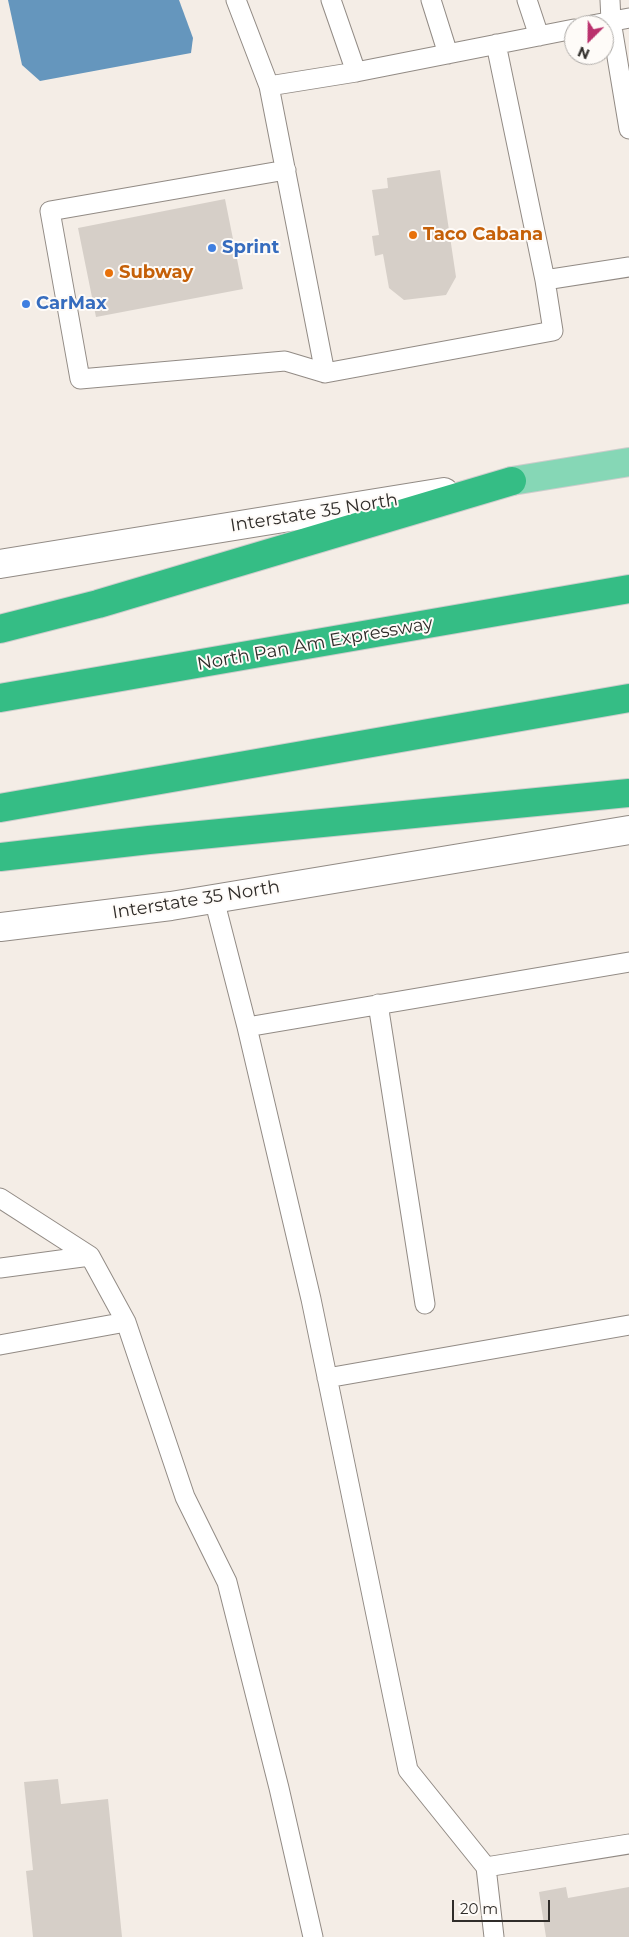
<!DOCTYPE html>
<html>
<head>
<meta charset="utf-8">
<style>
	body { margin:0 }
	#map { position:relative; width:629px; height:1937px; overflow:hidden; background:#f4ede6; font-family:Montserrat,sans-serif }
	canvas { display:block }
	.north { position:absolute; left:564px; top:15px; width:50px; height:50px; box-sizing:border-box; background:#fefbf8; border:1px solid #aca9a6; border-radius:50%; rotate:203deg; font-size:14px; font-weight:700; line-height:20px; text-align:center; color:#302d2a }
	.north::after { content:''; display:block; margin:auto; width:18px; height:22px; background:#ba316d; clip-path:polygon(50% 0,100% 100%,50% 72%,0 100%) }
	.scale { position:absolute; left:452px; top:1900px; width:98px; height:22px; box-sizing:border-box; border:2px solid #302d2a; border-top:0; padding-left:6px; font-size:15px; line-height:18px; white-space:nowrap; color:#302d2a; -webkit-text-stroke:4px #fefbf8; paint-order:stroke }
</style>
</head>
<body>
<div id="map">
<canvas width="629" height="1937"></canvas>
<div class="north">N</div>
<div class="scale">20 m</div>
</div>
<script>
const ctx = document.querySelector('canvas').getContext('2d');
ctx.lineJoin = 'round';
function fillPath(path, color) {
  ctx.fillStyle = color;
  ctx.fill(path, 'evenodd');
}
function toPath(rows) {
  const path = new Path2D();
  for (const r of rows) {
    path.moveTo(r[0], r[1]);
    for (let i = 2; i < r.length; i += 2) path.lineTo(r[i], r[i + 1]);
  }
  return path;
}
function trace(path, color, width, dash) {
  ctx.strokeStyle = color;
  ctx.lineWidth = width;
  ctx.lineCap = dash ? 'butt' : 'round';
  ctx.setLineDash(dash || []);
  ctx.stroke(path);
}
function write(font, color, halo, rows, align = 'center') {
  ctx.font = font + ' Montserrat,sans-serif';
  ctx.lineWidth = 4;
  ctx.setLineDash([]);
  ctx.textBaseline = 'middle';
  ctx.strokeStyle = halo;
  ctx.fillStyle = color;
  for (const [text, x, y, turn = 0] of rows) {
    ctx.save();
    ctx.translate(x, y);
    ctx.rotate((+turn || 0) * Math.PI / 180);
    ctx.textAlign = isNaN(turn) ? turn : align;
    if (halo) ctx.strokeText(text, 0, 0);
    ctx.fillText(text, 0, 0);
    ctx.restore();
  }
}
fillPath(toPath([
	[8,0,179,0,193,38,191,53,40,81,22,65]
]), '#6596bd');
fillPath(toPath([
	[440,170,456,277,446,295,404,300,389,288,383,254,375,256,372,236,379,235,372,190,388,188,387,178],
	[225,199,243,289,96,317,78,228],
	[58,1779,61,1804,108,1799,122,1937,33,1937,26,1871,33,1870,24,1782],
	[566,1887,568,1898,629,1887,629,1937,546,1937,539,1892]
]), '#d6cfc8');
const service = toPath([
	[236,0,269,86,356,72,574,29],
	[331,0,356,72],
	[431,0,448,54],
	[527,0,539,36],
	[610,0,611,21,629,129],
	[592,25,629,18],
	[496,44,545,280,629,267],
	[269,86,325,373,553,331,545,280],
	[286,170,50,211,80,379,285,361,325,373],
	[214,899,247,1027,311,1299,408,1770,486,1867,494,1937],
	[378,1004,425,1304],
	[247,1027,629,962],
	[0,1198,90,1256,126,1322,185,1497,227,1582,279,1788,313,1937],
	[0,1268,90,1256],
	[0,1345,126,1322],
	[327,1378,629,1325],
	[486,1867,629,1844]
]);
const secondary = toPath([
	[0,564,444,492],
	[0,927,171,906,629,830]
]);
const primary = toPath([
	[512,481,629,462]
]);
const motorway = toPath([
	[0,629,98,604,512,481],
	[0,698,629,589],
	[0,808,629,698],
	[0,857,149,840,629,793]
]);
trace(service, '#928b85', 21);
trace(secondary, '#928b85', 30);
trace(primary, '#cdcdcc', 30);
trace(motorway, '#cdcdcc', 30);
trace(service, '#fff', 19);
trace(secondary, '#fff', 28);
trace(primary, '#86d7b6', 28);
trace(motorway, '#35bd85', 28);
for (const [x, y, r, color] of [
	[413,235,5,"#e8710a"],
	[212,248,5,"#3f7fe0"],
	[109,273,5,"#e8710a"],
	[26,304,5,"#3f7fe0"]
]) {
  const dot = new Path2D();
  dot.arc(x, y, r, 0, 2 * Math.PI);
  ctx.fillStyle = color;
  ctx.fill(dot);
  trace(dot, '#fefbf8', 2);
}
write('bold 18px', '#c56008', '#fefbf8', [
	["Taco Cabana",423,235],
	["Subway",119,273]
], 'left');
write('bold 18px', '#366cbe', '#fefbf8', [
	["Sprint",222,248],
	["CarMax",36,304]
], 'left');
write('18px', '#302d2a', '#fefbf8', [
	["Interstate 35 North",314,513,-9],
	["North Pan Am Expressway",315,644,-10],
	["Interstate 35 North",196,900,-9]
]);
</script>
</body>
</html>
